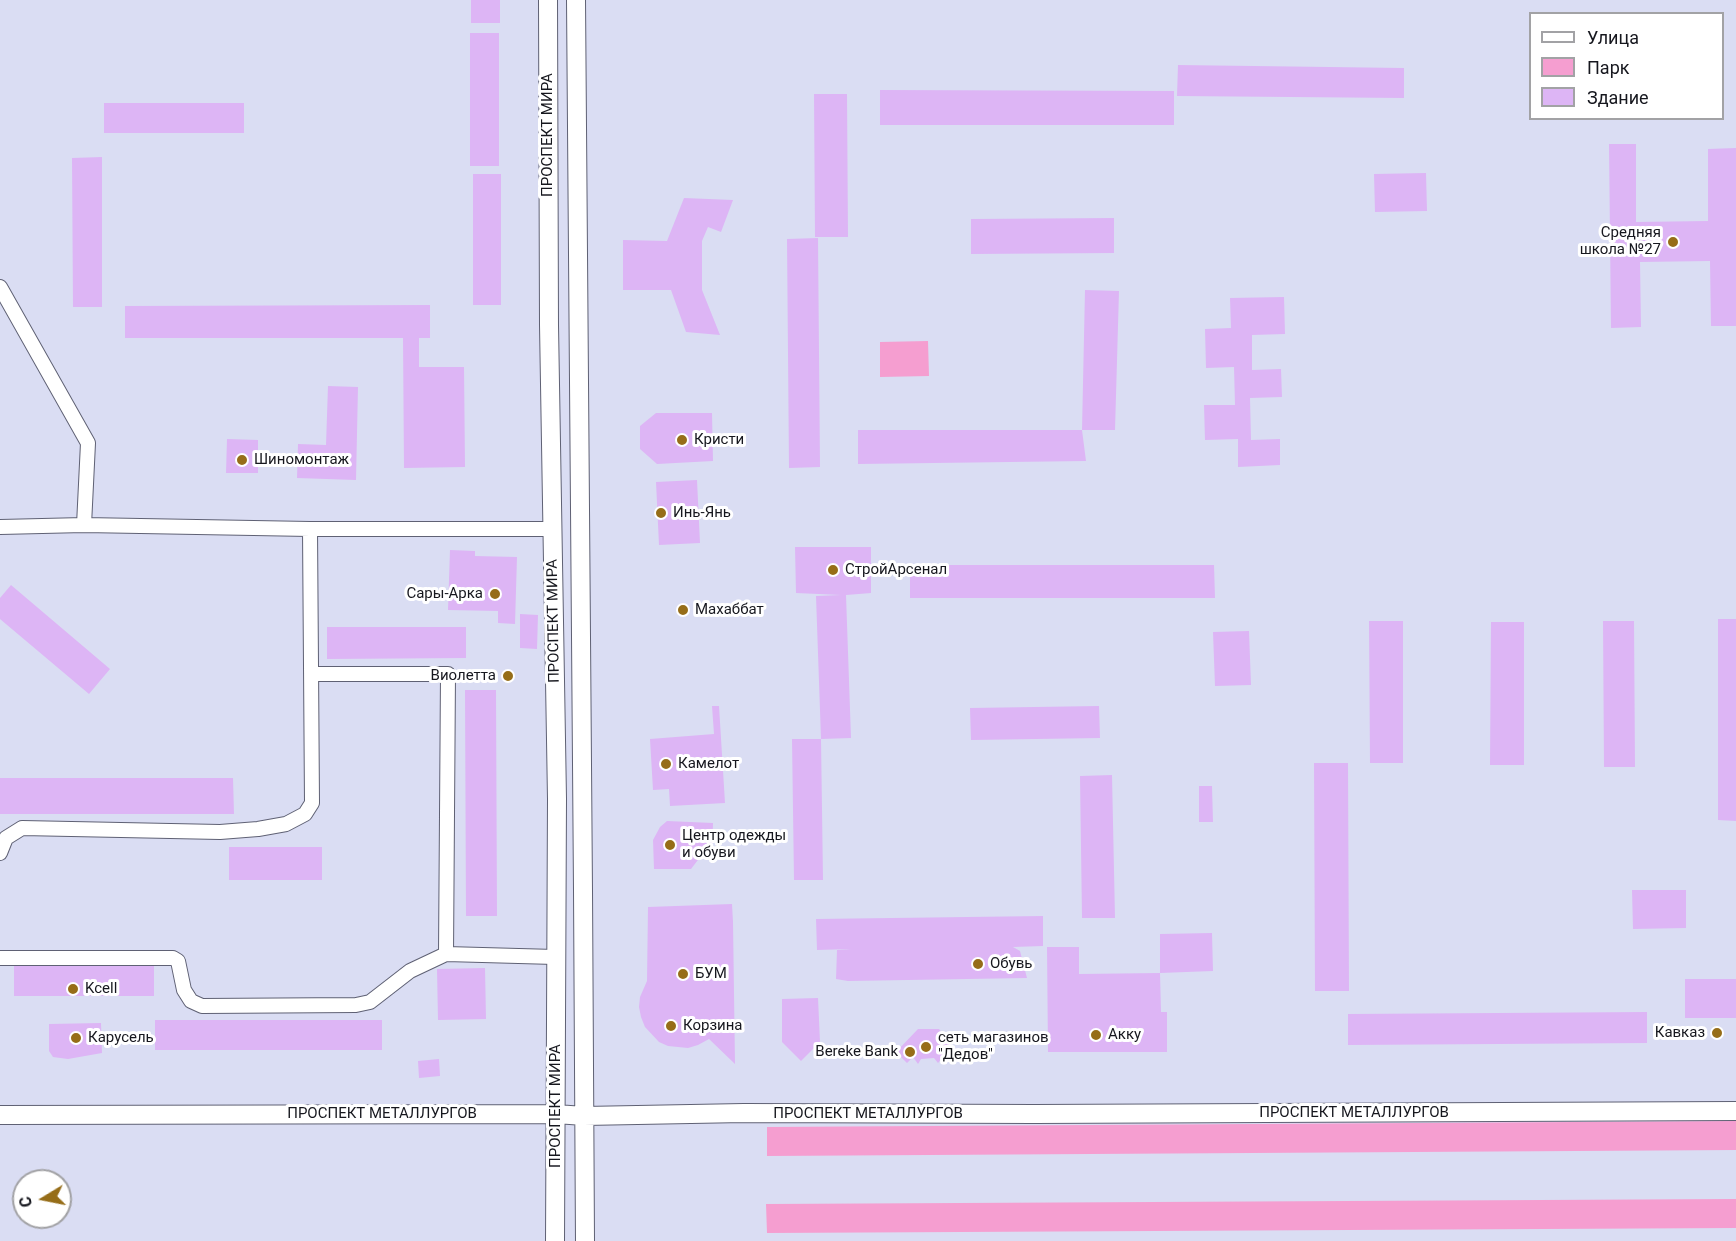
<!DOCTYPE html>
<html>
<head>
<meta charset="utf-8">
<style>
	body { margin:0 }
	#map { position:relative; width:1736px; height:1241px; overflow:hidden; background:#daddf3; font-family:Roboto,sans-serif }
	canvas { display:block }
	.legend { position:absolute; left:1529px; top:12px; width:195px; height:108px; box-sizing:border-box; background:#fff; border:2px solid #a2a2a5; margin:0; padding:8px 10px; list-style:none; font-size:18px; color:#16171e }
	.legend li { display:flex; align-items:center; gap:12px; height:30px }
	.legend b { width:30px; border:2px solid #a2a2a5 }
	.north { position:absolute; left:12px; top:1169px; width:60px; height:60px; box-sizing:border-box; background:#fff; border:2px solid #a2a2a5; border-radius:50%; rotate:260deg; font-size:16px; font-weight:700; line-height:24px; text-align:center; color:#16171e }
	.north::after { content:''; display:block; margin:auto; width:21px; height:27px; background:#966d18; clip-path:polygon(50% 0,100% 100%,50% 72%,0 100%) }
</style>
</head>
<body>
<div id="map">
<canvas width="1736" height="1241"></canvas>
<ul class="legend">
<li><b style="height:8px;background:#fff"></b>Улица</li>
<li><b style="height:16px;background:#f59ed0"></b>Парк</li>
<li><b style="height:16px;background:#ddb5f5"></b>Здание</li>
</ul>
<div class="north">С</div>
</div>
<script>
const ctx = document.querySelector('canvas').getContext('2d');
ctx.lineJoin = 'round';
function fillPath(path, color) {
  ctx.fillStyle = color;
  ctx.fill(path, 'evenodd');
}
function toPath(rows) {
  const path = new Path2D();
  for (const r of rows) {
    path.moveTo(r[0], r[1]);
    for (let i = 2; i < r.length; i += 2) path.lineTo(r[i], r[i + 1]);
  }
  return path;
}
function trace(path, color, width, dash) {
  ctx.strokeStyle = color;
  ctx.lineWidth = width;
  ctx.lineCap = dash ? 'butt' : 'round';
  ctx.setLineDash(dash || []);
  ctx.stroke(path);
}
function write(font, color, halo, rows, align = 'center') {
  ctx.font = font + ' Roboto,sans-serif';
  ctx.lineWidth = 6;
  ctx.setLineDash([]);
  ctx.textBaseline = 'middle';
  ctx.strokeStyle = halo;
  ctx.fillStyle = color;
  for (const [text, x, y, turn = 0] of rows) {
    ctx.save();
    ctx.translate(x, y);
    ctx.rotate((+turn || 0) * Math.PI / 180);
    ctx.textAlign = isNaN(turn) ? turn : align;
    if (halo) ctx.strokeText(text, 0, 0);
    ctx.fillText(text, 0, 0);
    ctx.restore();
  }
}
fillPath(toPath([
	[928,341,929,376,880,377,880,342],
	[1736,1121,1736,1150,767,1156,767,1127],
	[1736,1199,1736,1228,767,1233,766,1204]
]), '#f59ed0');
fillPath(toPath([
	[471,0,500,0,500,23,471,23],
	[470,33,499,33,499,166,470,166],
	[1178,65,1404,68,1404,98,1177,96],
	[880,90,1174,91,1174,125,880,125],
	[814,94,847,94,848,237,815,237],
	[104,103,244,103,244,133,104,133],
	[1609,144,1636,144,1636,222,1708,221,1708,149,1736,148,1736,326,1711,326,1710,261,1640,262,1641,327,1611,328],
	[102,157,102,307,73,307,72,158],
	[1426,173,1427,211,1375,212,1374,174],
	[473,174,501,174,501,305,473,305],
	[684,198,733,200,721,232,708,227,702,241,702,290,720,335,686,332,671,290,623,290,623,240,667,241],
	[1114,218,1114,253,971,254,971,219],
	[818,238,820,467,789,468,787,239],
	[1085,290,1119,291,1115,430,1082,430],
	[1284,297,1285,334,1252,335,1252,370,1281,369,1282,397,1250,398,1251,440,1280,439,1280,465,1238,467,1238,439,1205,440,1204,405,1235,405,1234,367,1206,368,1205,329,1231,328,1230,298],
	[430,305,430,338,419,338,419,367,464,367,465,467,404,468,403,338,125,338,125,306],
	[328,386,358,387,356,480,297,478,298,444,326,445],
	[656,413,712,413,713,461,657,464,640,449,640,426],
	[858,430,1082,430,1086,461,858,464],
	[227,439,258,440,258,473,226,473],
	[697,480,700,543,659,545,656,482],
	[795,547,871,547,871,593,846,595,851,738,821,739,816,596,841,595,796,593],
	[450,550,475,551,475,556,517,557,515,624,498,623,498,611,448,610],
	[910,565,1214,565,1215,598,910,598],
	[11,585,110,669,89,694,0,619,0,598],
	[520,614,538,615,537,649,520,648],
	[1718,619,1736,619,1736,821,1718,820],
	[1369,621,1403,621,1403,763,1370,763],
	[1603,621,1634,621,1635,767,1604,767],
	[1491,622,1524,622,1524,765,1490,765],
	[327,627,466,627,466,658,327,659],
	[1249,631,1251,685,1215,686,1213,632],
	[465,690,496,690,497,916,466,916],
	[712,706,719,706,725,803,670,806,669,789,653,790,650,739,714,734],
	[1099,706,1100,738,971,740,970,708],
	[792,739,821,739,823,880,794,880],
	[1314,763,1348,763,1349,991,1315,991],
	[1112,775,1115,918,1082,918,1080,776],
	[0,778,233,778,234,814,0,814],
	[1199,786,1212,786,1213,822,1199,822],
	[667,821,713,823,712,857,701,856,691,869,654,869,653,840,660,827],
	[229,847,322,847,322,880,229,880],
	[1632,890,1686,890,1686,928,1633,929],
	[732,904,733,922,735,1064,709,1039,698,1045,688,1048,668,1046,659,1042,645,1027,641,1017,639,1007,640,997,647,981,648,907],
	[1043,916,1043,946,1013,947,1020,951,1027,978,848,981,836,979,837,950,851,949,817,950,816,919],
	[1212,933,1213,971,1160,973,1160,934],
	[1047,947,1079,947,1079,974,1160,973,1161,1012,1167,1012,1167,1052,1048,1052],
	[14,965,154,965,154,996,14,996],
	[485,968,486,1019,438,1020,437,969],
	[1685,979,1736,979,1736,1018,1685,1018],
	[818,998,820,1042,801,1061,782,1042,782,999],
	[1647,1012,1647,1043,1348,1045,1348,1014],
	[155,1020,382,1020,382,1050,155,1050],
	[101,1023,102,1053,68,1059,53,1057,49,1051,49,1024],
	[918,1029,939,1029,956,1051,948,1062,943,1057,938,1063,934,1058,921,1059,918,1064,913,1057,907,1063,896,1052],
	[439,1059,440,1076,419,1078,418,1061]
]), '#ddb5f5');
const minor = toPath([
	[0,287,88,443,84,525],
	[0,527,84,525,310,529,552,529],
	[311,674,448,674,446,954,555,957],
	[0,853,6,838,22,828,220,832,258,829,286,824,305,814,312,803,310,529],
	[0,958,173,958,178,961,184,990,191,1001,202,1006,356,1005,370,1002,410,971,446,954]
]);
const secondary = toPath([
	[548,0,549,325,557,799,555,1241],
	[576,0,583,890,585,1241],
	[0,1115,556,1114,584,1116,744,1113,1034,1114,1736,1111]
]);
trace(minor, '#5f6174', 16);
trace(secondary, '#5f6174', 20);
trace(minor, '#fff', 14);
trace(secondary, '#fff', 18);
for (const [x, y, r, color] of [
	[1673,242,6,"#966d18"],
	[682,440,6,"#966d18"],
	[242,460,6,"#966d18"],
	[661,513,6,"#966d18"],
	[833,570,6,"#966d18"],
	[495,594,6,"#966d18"],
	[683,610,6,"#966d18"],
	[508,676,6,"#966d18"],
	[666,764,6,"#966d18"],
	[670,845,6,"#966d18"],
	[978,964,6,"#966d18"],
	[683,974,6,"#966d18"],
	[73,989,6,"#966d18"],
	[671,1026,6,"#966d18"],
	[1717,1033,6,"#966d18"],
	[1096,1035,6,"#966d18"],
	[76,1038,6,"#966d18"],
	[926,1047,6,"#966d18"],
	[910,1052,6,"#966d18"]
]) {
  const dot = new Path2D();
  dot.arc(x, y, r, 0, 2 * Math.PI);
  ctx.fillStyle = color;
  ctx.fill(dot);
  trace(dot, '#fff', 2);
}
write('15px', '#16171e', '#fff', [
	["ПРОСПЕКТ МИРА",548,135,-90],
	["ПРОСПЕКТ МИРА",554,621,-91],
	["ПРОСПЕКТ МИРА",556,1106,-90],
	["ПРОСПЕКТ МЕТАЛЛУРГОВ",1354,1113],
	["ПРОСПЕКТ МЕТАЛЛУРГОВ",382,1114],
	["ПРОСПЕКТ МЕТАЛЛУРГОВ",868,1114]
]);
write('15px', '#16171e', '#fff', [
	["Средняя",1661,233,"right"],
	["школа №27",1661,250,"right"],
	["Кристи",694,440],
	["Шиномонтаж",254,460],
	["Инь-Янь",673,513],
	["СтройАрсенал",845,570],
	["Сары-Арка",483,594,"right"],
	["Махаббат",695,610],
	["Виолетта",496,676,"right"],
	["Камелот",678,764],
	["Центр одежды",682,836],
	["и обуви",682,853],
	["Обувь",990,964],
	["БУМ",695,974],
	["Kcell",85,989],
	["Корзина",683,1026],
	["Кавказ",1705,1033,"right"],
	["Акку",1108,1035],
	["Карусель",88,1038],
	["сеть магазинов",938,1038],
	["\"Дедов\"",938,1055],
	["Bereke Bank",898,1052,"right"]
], 'left');
</script>
</body>
</html>
